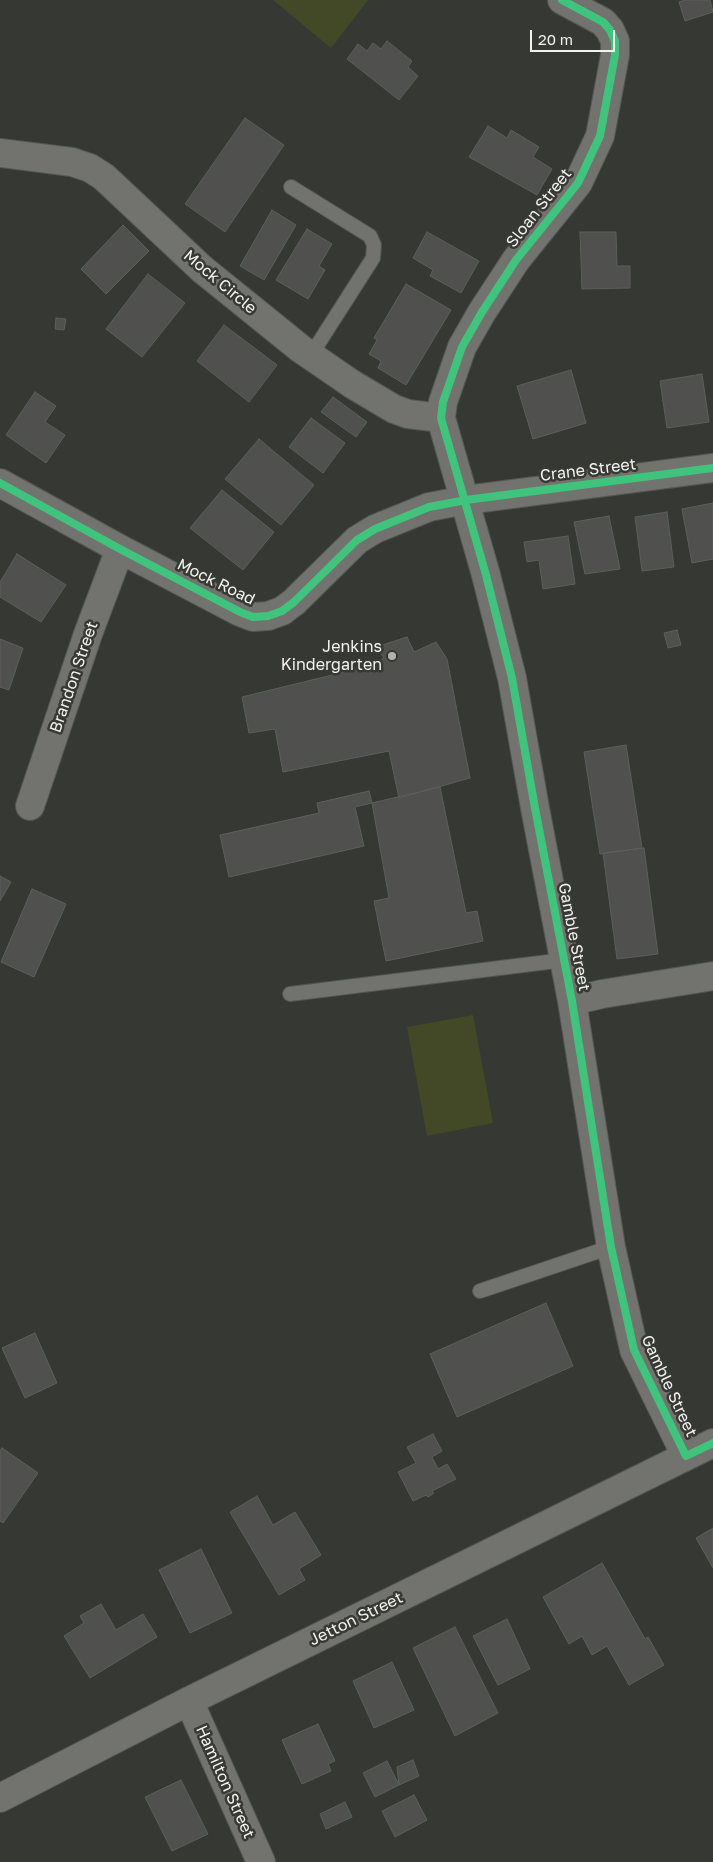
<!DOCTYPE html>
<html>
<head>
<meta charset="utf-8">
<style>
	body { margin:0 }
	#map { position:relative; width:713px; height:1862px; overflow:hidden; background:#363833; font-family:"Golos Text",sans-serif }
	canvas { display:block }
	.scale { position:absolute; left:530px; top:30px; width:85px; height:22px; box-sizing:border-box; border:2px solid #f2f3ef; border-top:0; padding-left:6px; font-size:15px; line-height:18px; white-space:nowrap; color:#f2f3ef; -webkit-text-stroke:4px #373932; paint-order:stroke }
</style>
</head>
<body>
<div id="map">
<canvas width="713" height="1862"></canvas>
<div class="scale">20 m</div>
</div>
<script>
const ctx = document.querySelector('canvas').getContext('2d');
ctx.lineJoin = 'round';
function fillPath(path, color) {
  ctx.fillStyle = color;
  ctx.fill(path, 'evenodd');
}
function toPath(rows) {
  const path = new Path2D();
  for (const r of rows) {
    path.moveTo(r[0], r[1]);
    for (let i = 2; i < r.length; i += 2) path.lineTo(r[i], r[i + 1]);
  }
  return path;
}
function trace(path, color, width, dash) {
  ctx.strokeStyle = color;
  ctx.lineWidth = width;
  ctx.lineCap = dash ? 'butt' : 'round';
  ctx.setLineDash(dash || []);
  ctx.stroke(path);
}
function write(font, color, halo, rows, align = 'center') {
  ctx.font = font + ' "Golos Text",sans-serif';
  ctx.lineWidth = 5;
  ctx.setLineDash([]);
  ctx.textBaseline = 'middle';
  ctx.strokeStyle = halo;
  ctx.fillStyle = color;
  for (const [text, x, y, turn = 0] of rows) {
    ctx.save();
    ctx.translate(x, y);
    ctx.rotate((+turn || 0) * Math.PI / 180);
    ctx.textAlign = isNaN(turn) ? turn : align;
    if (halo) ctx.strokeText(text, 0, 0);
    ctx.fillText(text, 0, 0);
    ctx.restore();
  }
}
fillPath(toPath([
	[273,0,368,0,331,48],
	[473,1015,493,1123,427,1136,407,1027]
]), '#434926');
const building = toPath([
	[685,0,710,0,713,12,685,21,679,2,685,0],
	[387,41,412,61,408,67,418,76,399,100,347,59,358,44,367,51,373,43,381,49,387,41],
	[245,118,284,145,225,232,185,204,245,118],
	[488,126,507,138,511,130,539,147,533,157,552,169,537,195,469,157,488,126],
	[272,210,296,225,264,280,240,266,272,210],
	[123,225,149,251,106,294,81,269,123,225],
	[307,229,332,244,319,266,325,270,308,299,276,280,307,229],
	[427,232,479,261,461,293,430,276,433,270,413,258,427,232],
	[580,232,616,232,617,266,630,266,630,288,582,289,580,232],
	[148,274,185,303,142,357,106,329,148,274],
	[406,284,451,310,406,385,378,368,381,361,369,354,377,340,374,338,406,284],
	[56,318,66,319,64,330,55,329,56,318],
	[224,325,277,365,249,402,197,361,224,325],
	[571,370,586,423,533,439,517,386,571,370],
	[702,374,709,422,667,428,660,381,702,374],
	[35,392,56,406,45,422,65,435,46,463,6,435,35,392],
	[333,397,367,422,356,437,321,412,333,397],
	[311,418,345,443,323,473,289,447,311,418],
	[259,439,314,485,281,525,225,479,259,439],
	[222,490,274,532,243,570,190,528,222,490],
	[713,503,713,559,692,563,682,509,713,503],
	[667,512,674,567,642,571,635,517,667,512],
	[609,516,620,569,585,574,574,522,609,516],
	[568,536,575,584,543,589,539,560,527,562,524,542,568,536],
	[17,554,66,585,41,622,0,597,0,582,17,554],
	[677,630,681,645,668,648,664,633,677,630],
	[407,637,414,652,436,642,447,659,470,778,399,798,389,751,283,772,275,729,249,733,242,697,373,665,384,658,376,647,407,637],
	[0,639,23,648,9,690,0,687,0,639],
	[626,745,642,848,600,854,584,752,626,745],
	[440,787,466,913,477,911,483,941,386,961,374,901,389,898,372,803,440,787],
	[369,791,372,803,355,807,364,846,229,877,220,835,319,813,317,803,369,791],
	[644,848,658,954,617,959,603,853,644,848],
	[0,876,11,882,0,901,0,876],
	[32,889,66,904,34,977,1,962,32,889],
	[546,1303,573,1366,457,1417,430,1354,546,1303],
	[35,1333,57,1383,25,1398,2,1348,35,1333],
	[433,1434,442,1451,432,1457,438,1469,447,1464,456,1479,432,1491,434,1493,428,1497,426,1495,413,1501,398,1472,416,1463,407,1447,433,1434],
	[2,1448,38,1473,3,1523,0,1521,0,1451,2,1448],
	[257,1496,273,1525,295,1512,321,1555,299,1569,305,1580,279,1595,230,1512,257,1496],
	[713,1528,713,1568,696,1538,713,1528],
	[201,1549,232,1613,190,1633,159,1570,201,1549],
	[602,1563,645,1639,648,1637,664,1665,629,1685,607,1646,592,1655,582,1636,569,1644,543,1597,602,1563],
	[101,1604,116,1630,143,1614,157,1637,90,1678,64,1636,84,1623,80,1616,101,1604],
	[507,1619,530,1669,498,1685,473,1636,507,1619],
	[455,1627,498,1713,455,1736,413,1648,455,1627],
	[392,1662,414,1710,374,1728,353,1681,392,1662],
	[318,1724,335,1761,328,1764,331,1771,302,1784,282,1740,318,1724],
	[413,1760,419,1776,399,1785,397,1767,413,1760],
	[387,1761,399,1785,375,1797,363,1773,387,1761],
	[181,1780,208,1834,172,1851,145,1797,181,1780],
	[414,1795,427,1820,395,1837,382,1811,414,1795],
	[345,1802,352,1817,326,1829,320,1814,345,1802]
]);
fillPath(building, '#50514e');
trace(building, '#5d5f5b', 1);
const lane = toPath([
	[291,187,370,236,374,245,373,258,311,355],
	[290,994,564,960],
	[480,1291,611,1247]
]);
const street = toPath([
	[562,0,603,22,610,30,615,41,615,55,600,136,578,183,516,260,482,312,462,347,443,402,441,418,486,575,512,678,535,808,572,1001,611,1247,634,1350,686,1456],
	[0,153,72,162,90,168,104,177,202,269,301,349,352,384,394,409,408,414,441,418],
	[0,483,120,549,240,612,253,617,268,616,282,611,294,602,357,540,375,529,429,507,466,500,713,468],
	[30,806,88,634,120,549],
	[572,1001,602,994,713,976],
	[189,1701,261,1862],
	[0,1798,189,1701,713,1443]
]);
trace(lane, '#545652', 16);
trace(street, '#545652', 30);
trace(lane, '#72726f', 14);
trace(street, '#72726f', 28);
trace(toPath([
	[562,0,603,22,610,30,615,41,615,55,600,136,578,183,516,260,482,312,462,347,443,402,441,418,486,575,512,678,535,808,572,1001,611,1247,634,1350,686,1456,713,1443],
	[0,483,120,549,240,612,253,617,268,616,282,611,294,602,357,540,375,529,429,507,466,500,713,468]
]), '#40c37c', 8);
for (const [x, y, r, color] of [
	[392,656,5,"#b0b2ad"]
]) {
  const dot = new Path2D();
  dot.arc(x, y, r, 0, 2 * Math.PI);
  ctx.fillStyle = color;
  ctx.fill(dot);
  trace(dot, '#373932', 2);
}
write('16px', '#f2f3ef', '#373932', [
	["Sloan Street",539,208,-52],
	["Mock Circle",220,282,40],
	["Crane Street",588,470,-7],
	["Mock Road",216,582,26],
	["Brandon Street",74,677,-71],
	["Gamble Street",574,937,79],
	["Gamble Street",669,1386,65],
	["Jetton Street",356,1619,-26],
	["Hamilton Street",225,1782,66]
]);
write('16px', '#f2f3ef', '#373932', [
	["Jenkins",382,647],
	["Kindergarten",382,665]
], 'right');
</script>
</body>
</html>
